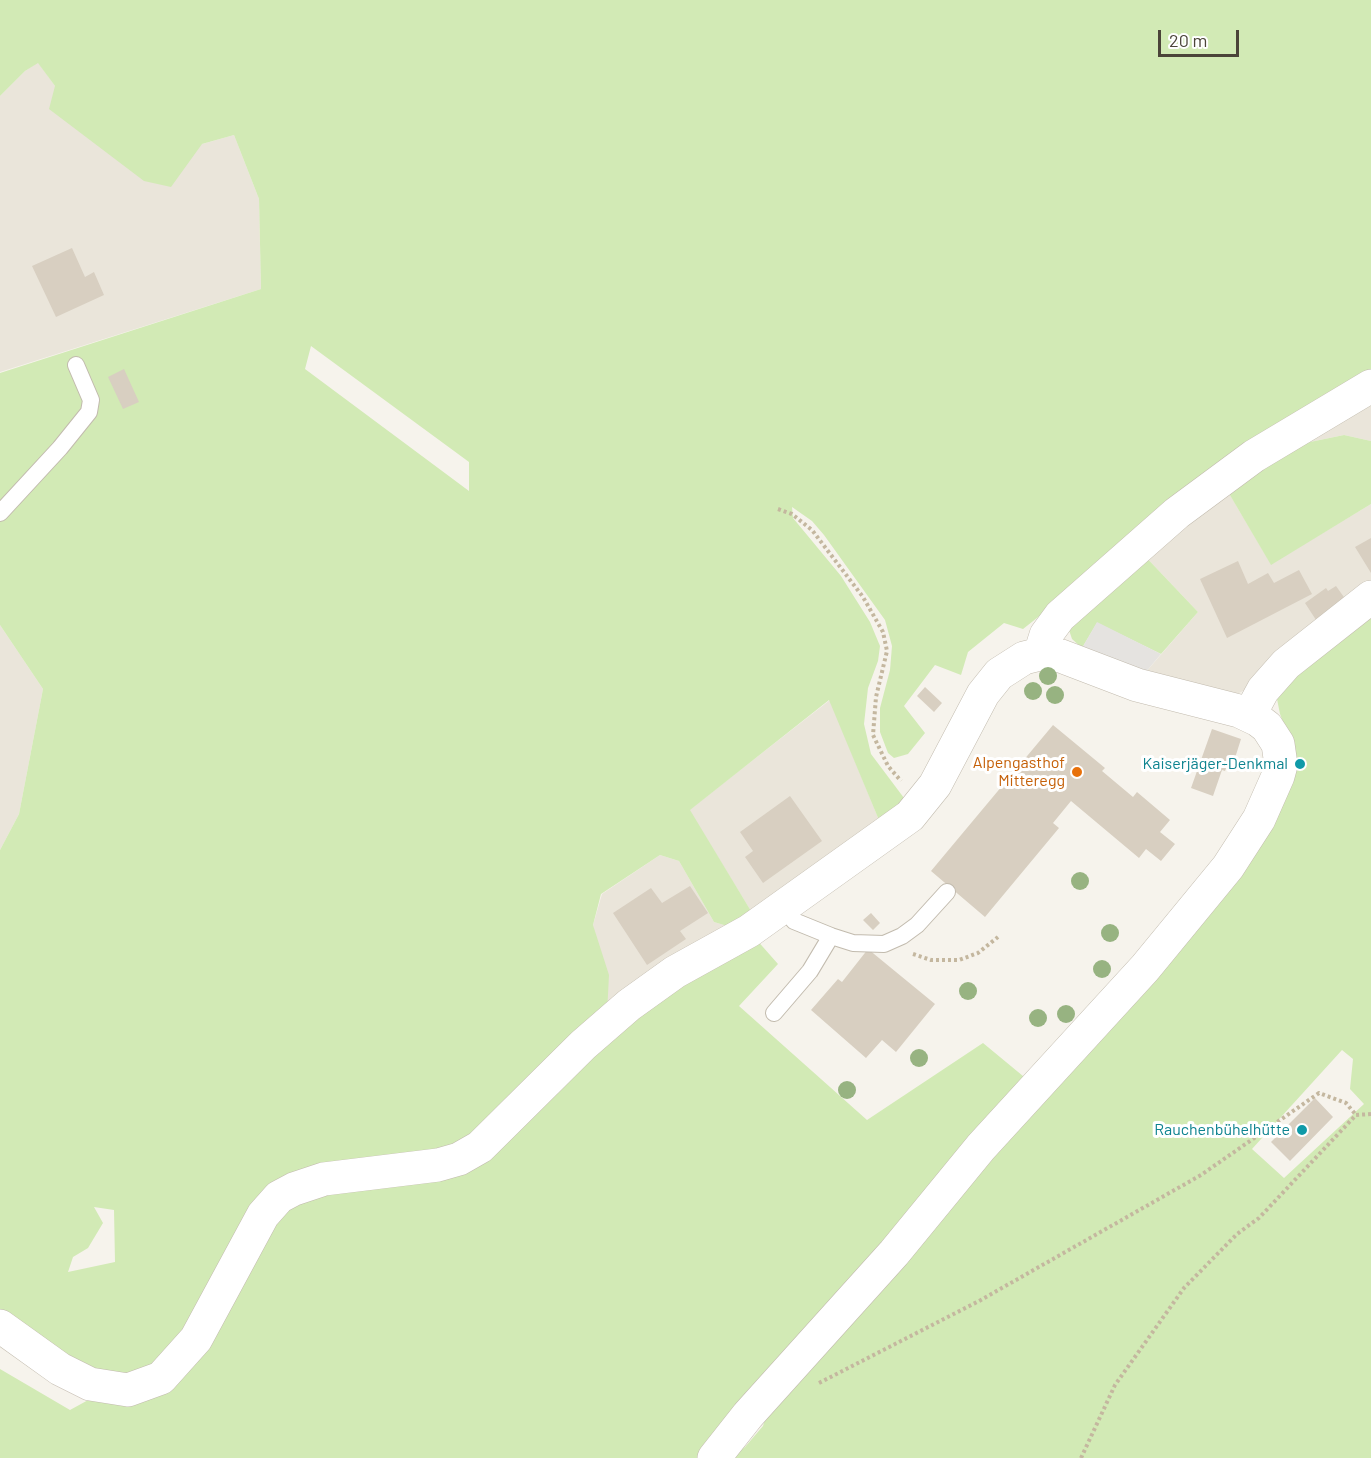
<!DOCTYPE html>
<html>
<head>
<meta charset="utf-8">
<style>
	body { margin:0 }
	#map { position:relative; width:1371px; height:1458px; overflow:hidden; background:#f6f3ec; font-family:Barlow,sans-serif }
	canvas { display:block }
	.scale { position:absolute; left:1158px; top:30px; width:81px; height:27px; box-sizing:border-box; border:3px solid #4b4439; border-top:0; padding-left:8px; font-size:18px; line-height:21px; white-space:nowrap; color:#4b4439; -webkit-text-stroke:4px #fff; paint-order:stroke }
</style>
</head>
<body>
<div id="map">
<canvas width="1371" height="1458"></canvas>
<div class="scale">20 m</div>
</div>
<script>
const ctx = document.querySelector('canvas').getContext('2d');
ctx.lineJoin = 'round';
function fillPath(path, color) {
  ctx.fillStyle = color;
  ctx.fill(path, 'evenodd');
}
function toPath(rows) {
  const path = new Path2D();
  for (const r of rows) {
    path.moveTo(r[0], r[1]);
    for (let i = 2; i < r.length; i += 2) path.lineTo(r[i], r[i + 1]);
  }
  return path;
}
function trace(path, color, width, dash) {
  ctx.strokeStyle = color;
  ctx.lineWidth = width;
  ctx.lineCap = dash ? 'butt' : 'round';
  ctx.setLineDash(dash || []);
  ctx.stroke(path);
}
function write(font, color, halo, rows, align = 'center') {
  ctx.font = font + ' Barlow,sans-serif';
  ctx.lineWidth = 6;
  ctx.setLineDash([]);
  ctx.textBaseline = 'middle';
  ctx.strokeStyle = halo;
  ctx.fillStyle = color;
  for (const [text, x, y, turn = 0] of rows) {
    ctx.save();
    ctx.translate(x, y);
    ctx.rotate((+turn || 0) * Math.PI / 180);
    ctx.textAlign = isNaN(turn) ? turn : align;
    if (halo) ctx.strokeText(text, 0, 0);
    ctx.fillText(text, 0, 0);
    ctx.restore();
  }
}
fillPath(toPath([
	[38,62,55,86,202,144,234,135,259,199,261,289,0,372,0,96,25,71],
	[1371,394,1371,441,1344,435,1281,448],
	[1224,485,1271,564,1371,504,1371,588,1254,686,1226,699,1145,673,1198,612,1142,553],
	[0,625,43,689,19,814,0,850],
	[830,700,881,825,754,916,689,810],
	[660,855,679,861,714,922,737,929,607,1014,593,925,602,894]
]), '#eae5da');
fillPath(toPath([
	[0,0,1371,0,1371,377,1133,542,1023,629,1004,623,968,652,961,675,935,665,904,706,925,733,908,754,894,758,888,753,880,732,880,708,890,670,892,646,885,620,824,535,812,521,792,507,793,518,841,576,870,622,880,646,878,661,868,688,864,724,871,754,904,798,881,825,829,700,690,810,754,916,737,929,714,922,679,861,660,855,601,894,593,925,609,975,607,1014,465,1145,320,1191,450,1176,597,1043,755,938,778,964,739,1006,867,1120,983,1043,1029,1081,703,1458,0,1458,0,1369,70,1410,143,1370,118,1374,92,1370,0,1312,0,850,19,814,43,689,0,625,0,373,261,289,259,199,234,135,202,144,171,187,144,181,49,109,55,86,38,63,25,71,0,96],
	[311,346,469,462,469,491,305,369],
	[94,1207,114,1210,115,1262,68,1272,73,1257,88,1248,103,1223],
	[1344,435,1371,441,1371,504,1271,565,1224,485,1281,448],
	[1142,553,1198,612,1161,654,1097,623,1082,648,1072,639,1069,630,1073,615],
	[1371,608,1371,1458,729,1458,745,1447,763,1426,770,1404,1170,954,1288,735,1280,714,1276,694],
	[1342,1050,1353,1059,1350,1089,1364,1104,1284,1178,1252,1149]
]), '#d2eab5');
fillPath(toPath([
	[1097,622,1161,654,1145,673,1082,648]
]), '#e5e3e0');
fillPath(toPath([
	[72,248,85,277,94,272,104,295,56,317,32,266],
	[124,369,139,402,123,409,108,377],
	[1371,538,1371,573,1355,547],
	[1238,561,1248,584,1268,573,1274,583,1299,570,1312,594,1227,638,1200,579],
	[1336,586,1346,600,1318,623,1305,603,1326,588,1328,591],
	[925,687,942,703,934,712,917,696],
	[1053,725,1105,768,1102,771,1133,797,1137,792,1170,820,1160,832,1175,844,1161,861,1146,849,1139,858,1071,801,1053,823,1059,828,985,917,931,871],
	[1212,729,1241,739,1235,758,1230,757,1225,771,1222,770,1213,796,1191,788],
	[790,796,822,841,763,883,745,857,753,851,740,832],
	[690,886,708,913,680,931,686,939,647,965,613,913,651,888,662,903],
	[871,913,880,923,873,930,863,920],
	[868,949,935,1004,896,1052,882,1040,866,1058,811,1010,838,979,842,982],
	[1315,1098,1333,1117,1290,1161,1271,1142]
]), '#d8cfc1');
const service = toPath([
	[0,513,60,448,89,412,91,400,76,365],
	[783,907,794,921,831,936,853,943,884,944,902,936,917,925,947,892],
	[774,1013,810,971,831,936]
]);
const minor = toPath([
	[1040,654,1046,635,1060,616,1177,513,1254,456,1371,386],
	[1250,714,1263,690,1286,664,1371,597],
	[0,1326,60,1369,90,1384,128,1390,161,1378,196,1339,263,1215,279,1197,294,1189,324,1179,438,1165,459,1159,480,1147,583,1045,629,1005,675,972,749,931,910,816,935,785,983,694,999,674,1024,658,1040,654,1061,656,1137,685,1239,711,1258,720,1267,727,1278,744,1281,765,1278,776,1259,819,1228,867,1145,968,981,1147,894,1253,748,1415,714,1458]
]);
trace(service, '#c2bbae', 18);
trace(minor, '#c2bbae', 34);
trace(toPath([
	[778,509,792,514,812,530,863,597,883,632,887,651,876,697,873,735,888,766,901,781],
	[913,954,931,960,959,960,978,953,998,937],
	[819,1383,979,1301,1201,1175,1319,1093,1346,1103,1356,1115],
	[1081,1458,1115,1385,1184,1288,1237,1234,1259,1218,1356,1115,1371,1114]
]), '#c4b79f', 4, [3, 3]);
trace(service, '#fff', 16);
trace(minor, '#fff', 33);
ctx.fillStyle = '#97b381';
for (const [x, y] of [
	[1048,676],
	[1033,691],
	[1055,695],
	[1080,881],
	[1110,933],
	[1102,969],
	[968,991],
	[1066,1014],
	[1038,1018],
	[919,1058],
	[847,1090]
]) {
  ctx.beginPath();
  ctx.arc(x, y, 9, 0, 2 * Math.PI);
  ctx.fill();
}
for (const [x, y, r, color] of [
	[1300,764,6,"#0f9aa8"],
	[1077,772,6,"#e8710a"],
	[1302,1130,6,"#0f9aa8"]
]) {
  const dot = new Path2D();
  dot.arc(x, y, r, 0, 2 * Math.PI);
  ctx.fillStyle = color;
  ctx.fill(dot);
  trace(dot, '#fff', 2);
}
write('16px', '#c56008', '#fff', [
	["Alpengasthof",1065,763],
	["Mitteregg",1065,781]
], 'right');
write('16px', '#0d838f', '#fff', [
	["Kaiserjäger-Denkmal",1288,764],
	["Rauchenbühelhütte",1290,1130]
], 'right');
</script>
</body>
</html>
